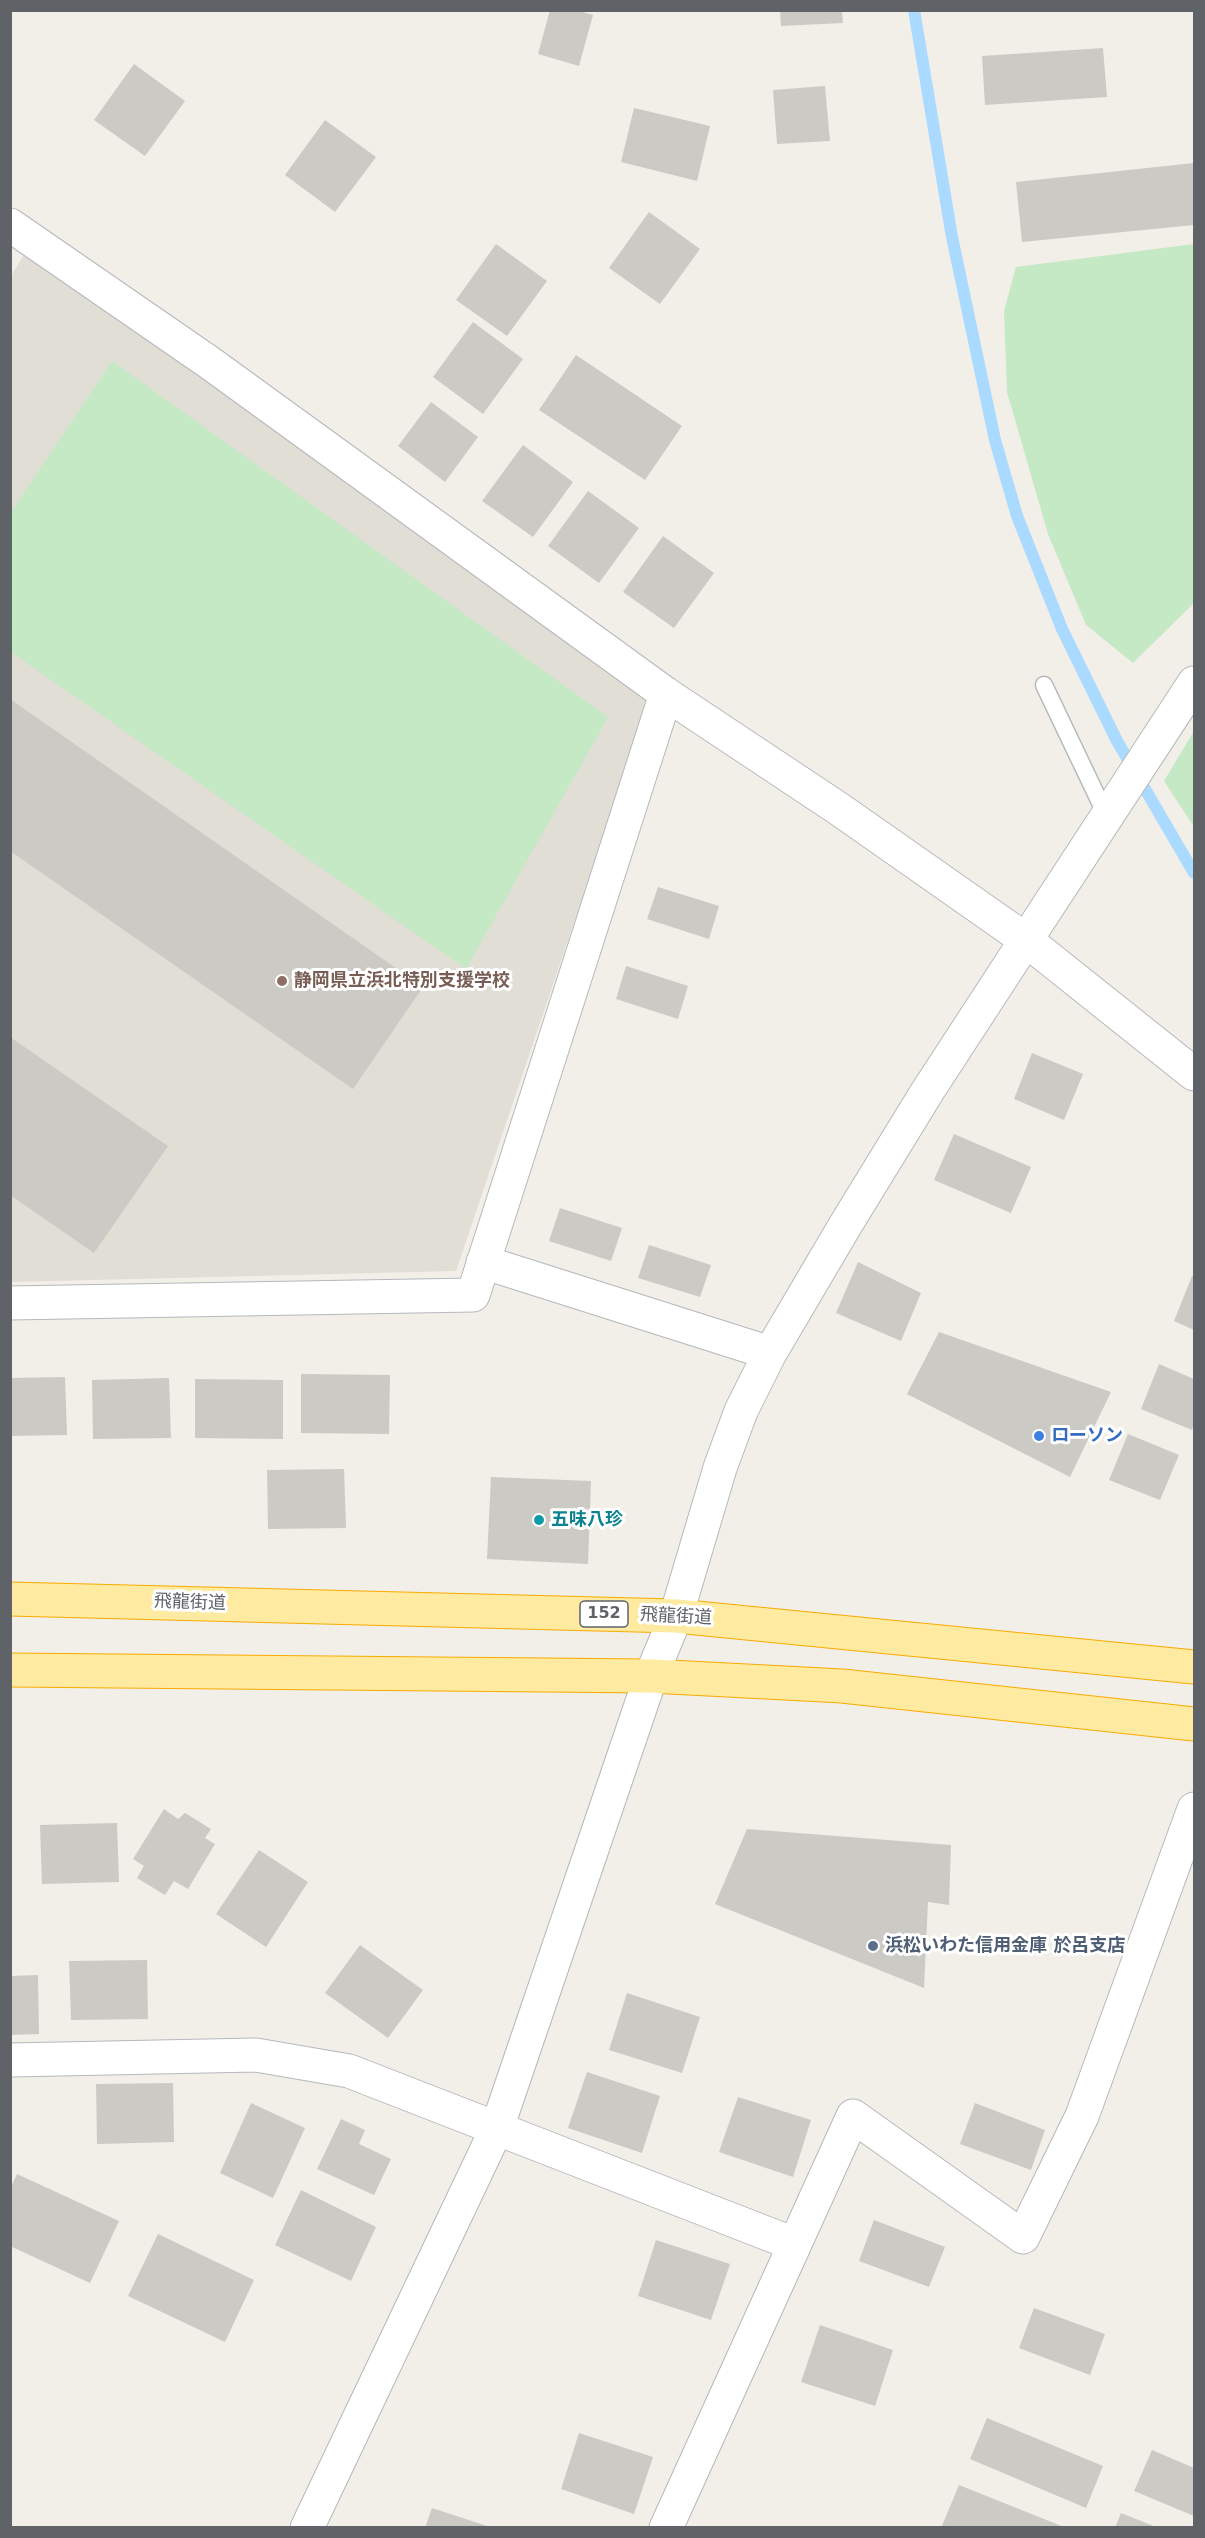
<!DOCTYPE html>
<html>
<head>
<meta charset="utf-8">
<style>
	body { margin:0 }
	#map { position:relative; width:1205px; height:2538px; overflow:hidden; background:#f1efe8; font-family:"DejaVu Sans",sans-serif }
	canvas { display:block }
	.frame { position:absolute; inset:0; border:12px solid #5f6368; pointer-events:none }
</style>
</head>
<body>
<div id="map">
<canvas width="1205" height="2538"></canvas>
<div class="frame"></div>
</div>
<script>
const ctx = document.querySelector('canvas').getContext('2d');
ctx.lineJoin = 'round';
function fillPath(path, color) {
  ctx.fillStyle = color;
  ctx.fill(path, 'evenodd');
}
function toPath(rows) {
  const path = new Path2D();
  for (const r of rows) {
    path.moveTo(r[0], r[1]);
    for (let i = 2; i < r.length; i += 2) path.lineTo(r[i], r[i + 1]);
  }
  return path;
}
function trace(path, color, width, dash) {
  ctx.strokeStyle = color;
  ctx.lineWidth = width;
  ctx.lineCap = dash ? 'butt' : 'round';
  ctx.setLineDash(dash || []);
  ctx.stroke(path);
}
function write(font, color, halo, rows, align = 'center') {
  ctx.font = font + ' "DejaVu Sans","Noto Sans JP",sans-serif';
  ctx.lineWidth = 6;
  ctx.setLineDash([]);
  ctx.textBaseline = 'middle';
  ctx.strokeStyle = halo;
  ctx.fillStyle = color;
  for (const [text, x, y, turn = 0] of rows) {
    ctx.save();
    ctx.translate(x, y);
    ctx.rotate((+turn || 0) * Math.PI / 180);
    ctx.textAlign = isNaN(turn) ? turn : align;
    if (halo) ctx.strokeText(text, 0, 0);
    ctx.fillText(text, 0, 0);
    ctx.restore();
  }
}
fillPath(toPath([
	[26,251,652,692,456,1271,11,1282,10,278]
]), '#e1ded6');
fillPath(toPath([
	[1194,244,1194,603,1133,663,1086,625,1048,534,1007,392,1004,311,1016,267],
	[112,361,608,717,466,969,11,652,11,512],
	[1194,731,1194,827,1164,781]
]), '#c5e8c5');
trace(toPath([
	[914,10,952,237,995,440,1017,516,1062,629,1117,741,1194,873]
]), '#aadaff', 12);
fillPath(toPath([
	[550,10,576,10,593,15,579,66,538,54],
	[780,10,842,10,843,23,781,26],
	[1103,48,1107,97,985,105,982,56],
	[134,64,185,101,145,156,94,120],
	[825,86,830,141,777,144,773,90],
	[634,108,710,126,697,181,621,162],
	[325,120,376,157,335,212,285,175],
	[1194,163,1194,225,1022,242,1016,182],
	[649,212,700,249,660,304,609,268],
	[496,244,547,281,507,336,456,300],
	[473,322,523,359,483,414,433,377],
	[576,355,682,426,645,480,539,410],
	[431,402,478,437,445,482,398,446],
	[523,445,573,482,533,537,482,501],
	[588,491,639,528,599,583,548,546],
	[663,536,714,573,674,628,623,592],
	[10,699,423,987,353,1089,10,851],
	[658,887,719,906,709,939,647,919],
	[626,966,688,986,678,1019,616,999],
	[10,1037,168,1146,94,1253,10,1195],
	[1032,1053,1083,1074,1064,1120,1014,1099],
	[954,1134,1031,1167,1011,1213,934,1180],
	[560,1208,622,1228,611,1261,549,1241],
	[649,1245,711,1265,700,1297,638,1278],
	[858,1262,921,1293,901,1341,836,1313],
	[1192,1276,1194,1277,1194,1330,1174,1321],
	[939,1332,1111,1392,1070,1477,907,1394],
	[1159,1364,1194,1379,1194,1424,1192,1430,1141,1409],
	[301,1374,390,1375,389,1434,301,1433],
	[65,1377,67,1435,10,1436,10,1378],
	[169,1378,171,1438,93,1439,92,1380],
	[195,1379,283,1380,283,1439,195,1438],
	[1128,1434,1179,1455,1160,1500,1109,1480],
	[344,1469,346,1528,268,1529,267,1470],
	[491,1477,591,1481,588,1564,487,1559],
	[164,1809,178,1819,185,1813,211,1829,205,1838,215,1844,188,1889,174,1881,165,1895,137,1878,144,1866,133,1859],
	[117,1823,119,1882,42,1884,40,1825],
	[747,1829,951,1845,949,1905,928,1902,924,1988,715,1904],
	[259,1850,308,1882,266,1947,216,1914],
	[360,1945,423,1990,388,2038,325,1993],
	[147,1960,148,2019,71,2020,69,1961],
	[38,1975,39,2034,10,2035,10,1976],
	[627,1993,700,2017,682,2073,609,2050],
	[587,2072,660,2096,642,2153,568,2128],
	[173,2083,174,2142,97,2144,96,2084],
	[738,2097,811,2120,793,2177,719,2152],
	[251,2103,305,2128,273,2198,220,2173],
	[975,2103,1045,2130,1031,2170,960,2144],
	[341,2119,365,2130,359,2144,391,2159,374,2195,317,2169],
	[17,2174,119,2221,90,2283,10,2246,10,2189],
	[301,2190,376,2227,351,2281,275,2245],
	[874,2220,945,2247,929,2287,859,2261],
	[158,2234,254,2280,225,2342,128,2296],
	[656,2240,730,2264,711,2320,638,2296],
	[1034,2308,1105,2334,1090,2375,1019,2348],
	[820,2325,893,2350,875,2406,801,2382],
	[987,2418,1103,2466,1086,2508,970,2459],
	[579,2433,653,2457,634,2514,561,2489],
	[1152,2450,1194,2468,1194,2516,1134,2491],
	[959,2485,1064,2527,1064,2528,942,2526],
	[432,2508,490,2527,490,2528,425,2528],
	[1121,2513,1156,2527,1156,2528,1115,2528]
]), '#cccac5');
const service = toPath([
	[1044,685,1107,817]
]);
const minor = toPath([
	[483,1262,770,1353],
	[10,1303,473,1295,666,694],
	[10,2060,256,2055,349,2071,794,2244],
	[307,2528,497,2128,651,1676,676,1616,720,1468,741,1411,770,1353,846,1224,927,1092,1026,940,1194,1074],
	[666,2528,853,2116,1023,2237,1082,2116,1194,1809]
]);
const tertiary = toPath([
	[10,225,210,363,666,694,839,809,1026,940,1194,683]
]);
const trunk = toPath([
	[10,1599,676,1616,1194,1667],
	[10,1670,651,1676,842,1686,1194,1724]
]);
trace(service, '#b5b8bc', 19);
trace(minor, '#b5b8bc', 35);
trace(tertiary, '#b5b8bc', 35);
trace(trunk, '#f9ab00', 35);
trace(service, '#fff', 16);
trace(minor, '#fff', 33);
trace(tertiary, '#fff', 33);
trace(trunk, '#feeaa1', 33);
for (const [x, y, r, color] of [
	[282,981,6,"#8d6e63"],
	[1039,1436,6,"#3f7fe0"],
	[539,1520,6,"#0f9aa8"],
	[873,1946,6,"#5c6f8a"]
]) {
  const dot = new Path2D();
  dot.arc(x, y, r, 0, 2 * Math.PI);
  ctx.fillStyle = color;
  ctx.fill(dot);
  trace(dot, '#fff', 2);
}
for (const [x, y, w] of [
	[604,1614,48]
]) {
  const box = new Path2D();
  box.roundRect(x - w / 2, y - 13, w, 26, 4.5);
  ctx.fillStyle = '#fff';
  ctx.fill(box);
  trace(box, '#5f6368', 1.5);
}
write('bold 16px', '#5f6368', null, [
	["152",604,1614]
]);
write('bold 18px', '#785e54', '#fff', [
	["静岡県立浜北特別支援学校",294,981]
], 'left');
write('bold 18px', '#366cbe', '#fff', [
	["ローソン",1051,1436]
], 'left');
write('bold 18px', '#0d838f', '#fff', [
	["五味八珍",551,1520]
], 'left');
write('18px', '#5f6368', '#fff', [
	["飛龍街道",190,1603,2],
	["飛龍街道",676,1617,3]
]);
write('bold 18px', '#4e5e75', '#fff', [
	["浜松いわた信用金庫 於呂支店",885,1946]
], 'left');
</script>
</body>
</html>
